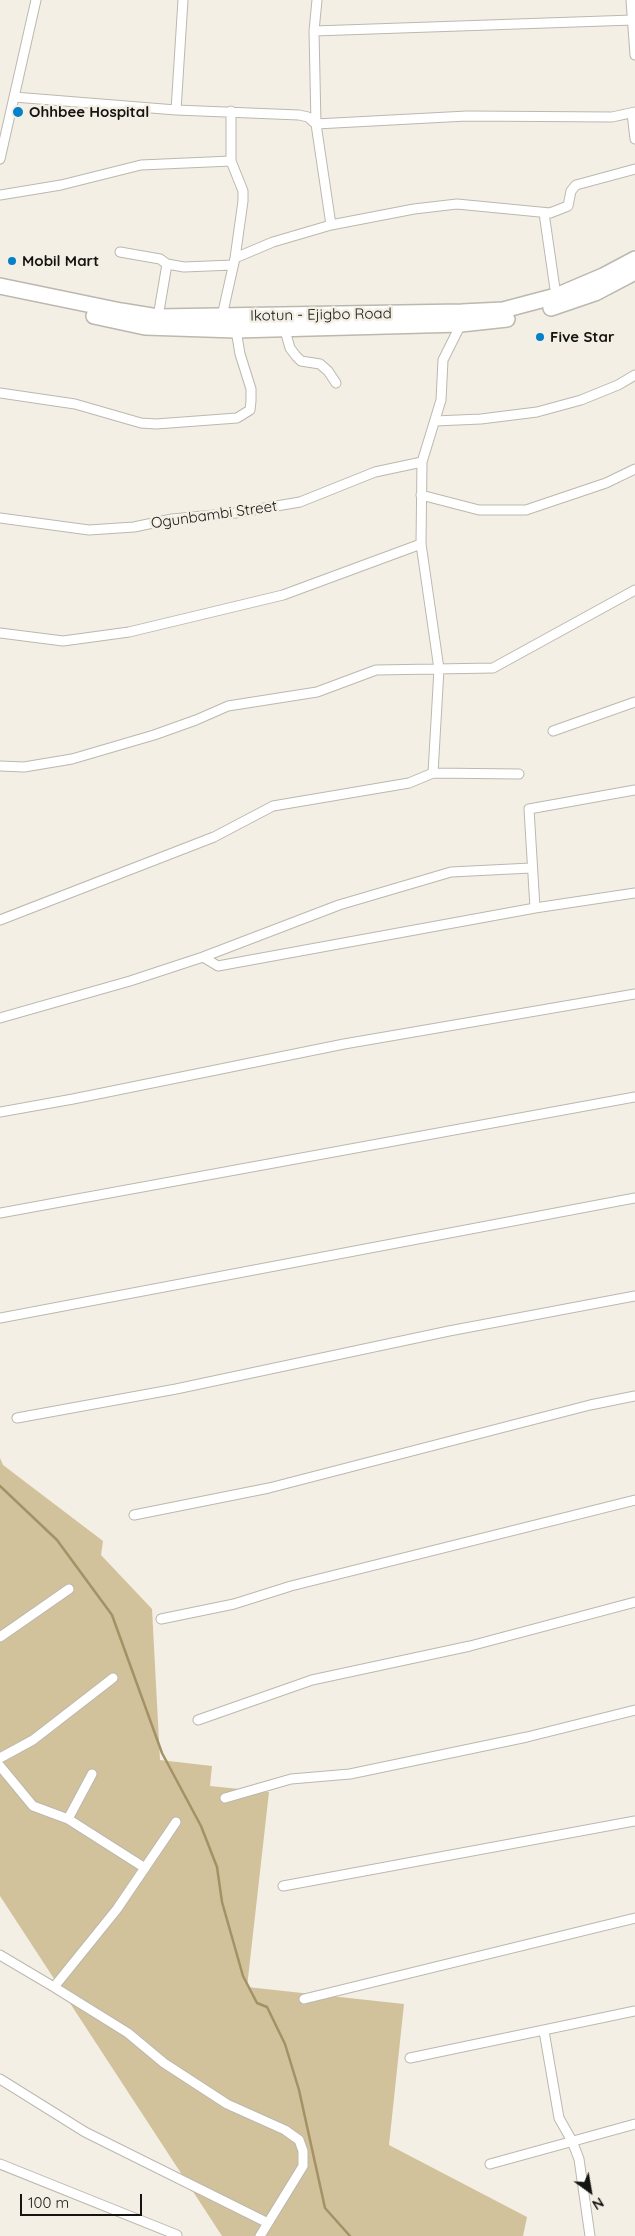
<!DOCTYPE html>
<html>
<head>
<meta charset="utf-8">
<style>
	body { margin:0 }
	#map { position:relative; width:635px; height:2236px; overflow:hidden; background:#f4efe4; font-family:Quicksand,sans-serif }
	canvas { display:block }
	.north { position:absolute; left:565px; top:2166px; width:50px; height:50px; -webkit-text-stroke:4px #f4efe4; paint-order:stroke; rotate:148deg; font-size:14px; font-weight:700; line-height:20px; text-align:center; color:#151410 }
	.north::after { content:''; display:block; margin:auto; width:18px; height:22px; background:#151410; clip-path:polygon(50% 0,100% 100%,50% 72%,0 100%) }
	.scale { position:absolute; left:20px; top:2194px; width:122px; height:22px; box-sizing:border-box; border:2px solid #151410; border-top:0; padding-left:6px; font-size:15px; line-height:18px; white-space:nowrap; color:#151410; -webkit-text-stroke:4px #f4efe4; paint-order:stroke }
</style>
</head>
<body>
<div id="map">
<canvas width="635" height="2236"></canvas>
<div class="north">N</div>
<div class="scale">100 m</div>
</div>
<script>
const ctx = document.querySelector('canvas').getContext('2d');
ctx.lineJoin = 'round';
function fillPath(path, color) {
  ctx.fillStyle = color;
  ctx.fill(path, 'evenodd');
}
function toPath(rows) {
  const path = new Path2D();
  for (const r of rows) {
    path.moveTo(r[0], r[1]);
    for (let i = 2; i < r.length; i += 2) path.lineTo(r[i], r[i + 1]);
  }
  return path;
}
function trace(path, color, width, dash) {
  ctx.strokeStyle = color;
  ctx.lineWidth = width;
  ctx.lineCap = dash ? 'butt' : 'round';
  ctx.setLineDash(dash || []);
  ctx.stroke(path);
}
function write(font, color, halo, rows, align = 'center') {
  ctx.font = font + ' Quicksand,sans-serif';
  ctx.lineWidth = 5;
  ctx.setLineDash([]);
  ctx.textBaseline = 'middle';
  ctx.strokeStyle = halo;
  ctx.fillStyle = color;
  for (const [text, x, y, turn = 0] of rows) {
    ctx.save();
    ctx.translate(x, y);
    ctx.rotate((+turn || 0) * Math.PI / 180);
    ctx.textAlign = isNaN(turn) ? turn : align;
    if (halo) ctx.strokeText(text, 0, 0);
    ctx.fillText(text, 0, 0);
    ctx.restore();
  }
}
fillPath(toPath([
	[0,1458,3,1465,103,1541,101,1555,152,1609,160,1760,212,1766,210,1786,269,1792,247,1987,404,2004,389,2145,527,2217,523,2236,222,2236,0,1896]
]), '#d1c29b');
trace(toPath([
	[0,1486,57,1540,112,1615,162,1753,201,1826,217,1867,222,1902,243,1976,257,2003,267,2007,285,2044,299,2090,325,2208,350,2236]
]), '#a49266', 2.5);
const street = toPath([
	[317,0,314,31,316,124,331,225],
	[631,0,635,55],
	[314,31,633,20],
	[14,97,176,110,299,115,308,117,316,124,467,116,612,117,635,112],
	[176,110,183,0],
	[632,113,635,139],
	[0,159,36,0],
	[0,195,61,185,141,165,231,161,231,111],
	[544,213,556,296],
	[120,252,160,259,167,264],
	[235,258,273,242,331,225,414,209,457,204,550,213,568,206,571,191,576,185,635,169],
	[222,316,235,258,243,201,243,191,231,161],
	[158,317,167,264,184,267,233,265],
	[284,327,290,348,296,356,301,361,320,364,328,371,336,383],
	[0,393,75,404,141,423,156,424,237,418,250,410,251,401,251,389,240,354,236,330],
	[435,421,481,419,537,412,581,400,618,385,635,375],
	[421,495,479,510,526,510,606,483,635,469],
	[0,518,89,530,134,527,172,519,235,513,300,502,375,472,422,462],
	[0,633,63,641,129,632,283,595,421,544],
	[553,731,635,702],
	[0,766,24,767,72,759,154,735,196,720,228,706,317,692,376,670,493,668,635,590],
	[433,773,439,669,421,544,422,462,441,400,443,360,462,322],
	[535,908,529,809,635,790],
	[0,920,214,837,273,806,409,783,433,773,519,774],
	[203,957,218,966,535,908,635,893],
	[0,1018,130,981,203,957,339,905,451,872,531,868],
	[0,1112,73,1099,344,1044,635,994],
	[0,1213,635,1097],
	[0,1318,635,1198],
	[17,1418,176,1389,449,1331,635,1296],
	[134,1515,269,1488,590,1405,635,1396],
	[161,1619,234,1604,291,1586,635,1500],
	[0,1637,69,1589],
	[198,1720,312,1680,470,1646,635,1602],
	[0,1758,33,1740,113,1678],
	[0,1766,33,1806,68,1819,145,1868],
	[225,1798,291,1779,350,1774,527,1737,635,1710],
	[68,1819,92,1774],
	[283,1886,635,1821],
	[0,1955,54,1987,117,1909,176,1822],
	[54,1987,128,2033,164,2063,227,2104,285,2130,299,2140,303,2151,303,2166,268,2223],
	[304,1999,635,1918],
	[544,2031,559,2118,572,2141,579,2159,590,2236],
	[410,2058,635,2011],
	[0,2079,85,2132,268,2223,260,2236],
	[0,2164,177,2235],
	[490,2164,635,2124]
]);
const primary = toPath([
	[0,286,121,311,158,317,462,312,503,310,556,296,603,276,635,259],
	[551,308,595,293,635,272],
	[94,316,145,327,236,330,461,324,507,319]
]);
trace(street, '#bcb8ae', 11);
trace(primary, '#bcb8ae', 18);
trace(street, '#fff', 9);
trace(primary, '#fff', 15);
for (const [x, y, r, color] of [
	[18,112,6,"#0481c9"],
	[12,261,5,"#0481c9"],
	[540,337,5,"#0481c9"]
]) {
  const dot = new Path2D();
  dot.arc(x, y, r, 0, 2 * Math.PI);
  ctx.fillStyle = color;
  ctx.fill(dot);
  trace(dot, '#f4efe4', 2);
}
write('bold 15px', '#151410', '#f4efe4', [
	["Ohhbee Hospital",29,112],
	["Mobil Mart",22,261],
	["Five Star",550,337]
], 'left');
write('15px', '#151410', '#f4efe4', [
	["Ikotun - Ejigbo Road",321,315,-1],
	["Ogunbambi Street",214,515,-8]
]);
</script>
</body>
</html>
